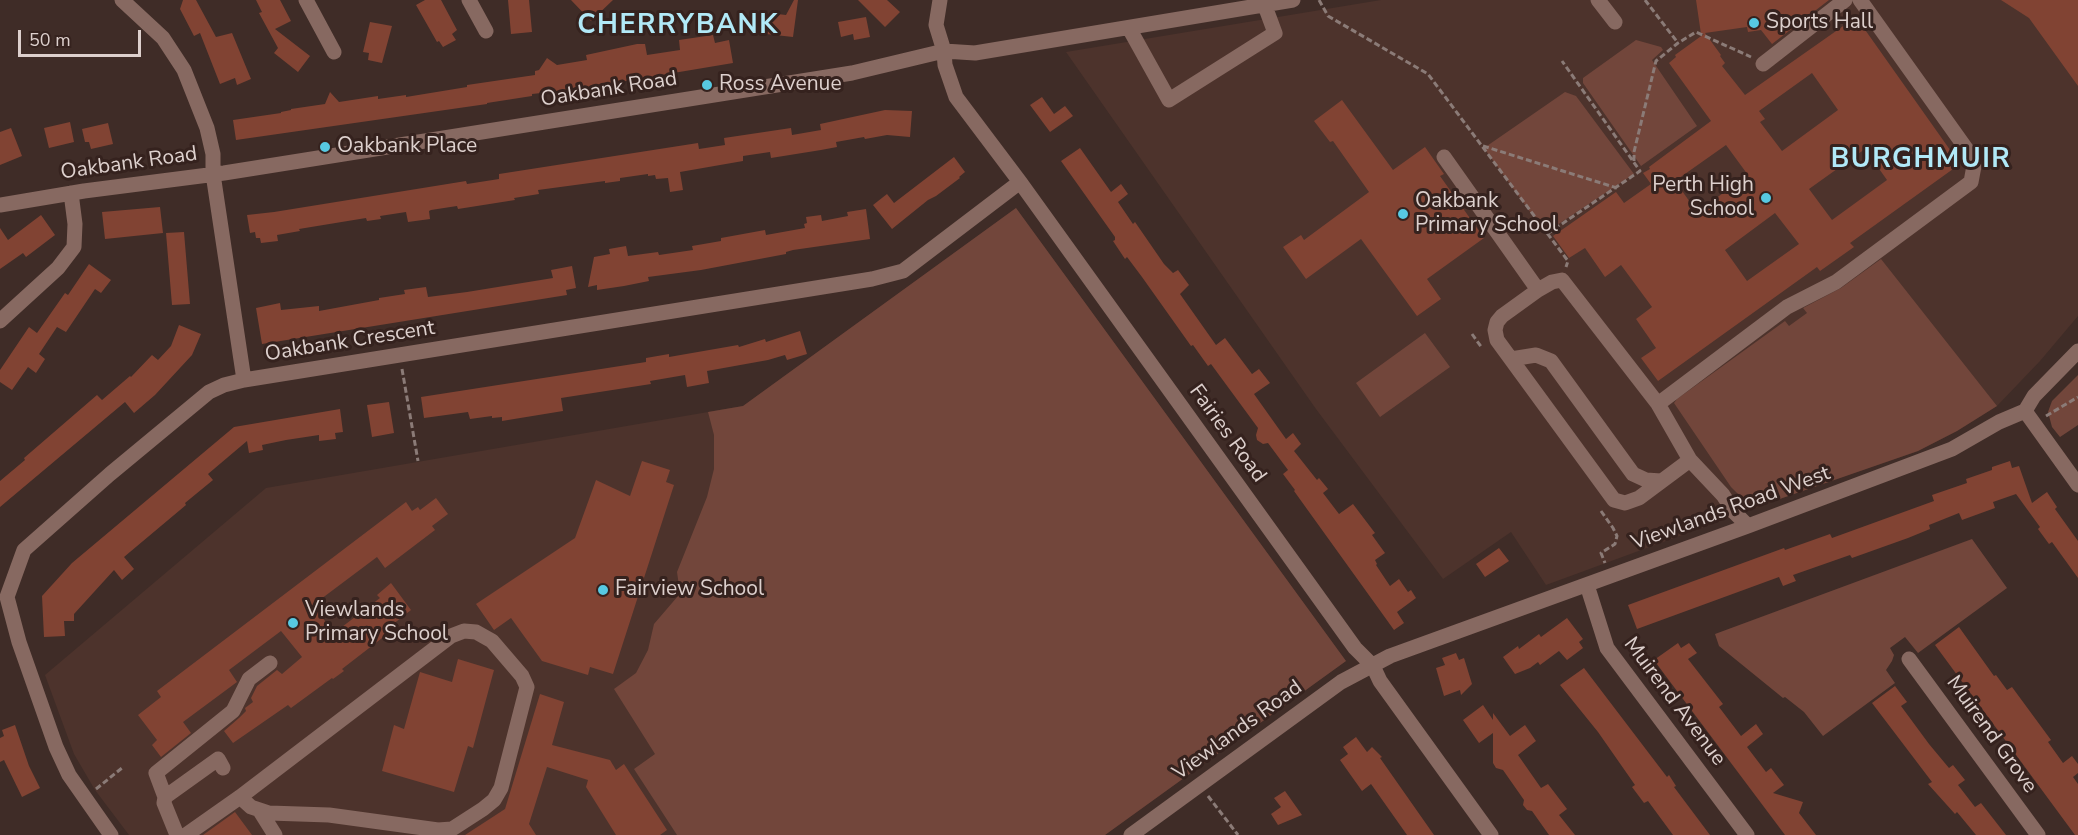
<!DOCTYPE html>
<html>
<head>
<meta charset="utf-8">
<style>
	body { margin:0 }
	#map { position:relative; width:2078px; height:835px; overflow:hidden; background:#3f2c27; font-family:"Nunito Sans",sans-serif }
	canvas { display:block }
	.scale { position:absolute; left:18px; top:30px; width:123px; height:27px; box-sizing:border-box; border:3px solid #ddd0cd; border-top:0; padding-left:8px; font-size:18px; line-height:21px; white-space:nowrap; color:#ddd0cd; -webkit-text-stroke:4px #35221e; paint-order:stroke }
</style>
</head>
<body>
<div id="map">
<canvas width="2078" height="835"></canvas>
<div class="scale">50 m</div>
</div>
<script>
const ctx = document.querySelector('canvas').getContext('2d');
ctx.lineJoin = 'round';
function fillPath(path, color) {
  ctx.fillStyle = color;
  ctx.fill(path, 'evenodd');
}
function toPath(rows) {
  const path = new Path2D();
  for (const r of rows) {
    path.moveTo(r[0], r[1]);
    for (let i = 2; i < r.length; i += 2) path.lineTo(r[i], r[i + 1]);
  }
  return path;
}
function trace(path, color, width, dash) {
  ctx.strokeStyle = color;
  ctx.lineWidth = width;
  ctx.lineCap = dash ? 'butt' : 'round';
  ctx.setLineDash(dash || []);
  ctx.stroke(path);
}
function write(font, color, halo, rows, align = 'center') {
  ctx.font = font + ' "Nunito Sans",sans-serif';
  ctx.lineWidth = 6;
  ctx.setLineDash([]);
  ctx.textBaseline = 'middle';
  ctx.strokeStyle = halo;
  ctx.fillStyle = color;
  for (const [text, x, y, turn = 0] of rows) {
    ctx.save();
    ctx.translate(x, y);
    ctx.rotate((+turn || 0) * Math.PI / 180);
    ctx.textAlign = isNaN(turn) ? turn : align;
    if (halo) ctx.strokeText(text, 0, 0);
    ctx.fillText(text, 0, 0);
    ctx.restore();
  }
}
fillPath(toPath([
	[1381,0,2078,0,2078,316,2040,361,1997,406,1957,431,1918,451,1810,488,1546,585,1511,532,1443,579,1316,409,1066,52],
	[1016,208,1346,661,1105,835,129,835,95,790,74,754,45,675,266,488,743,406]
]), '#4d332c');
fillPath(toPath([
	[1636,40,1661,47,1663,50,1652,60,1697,126,1641,166,1583,83,1583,78],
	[1565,92,1576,96,1634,174,1551,229,1541,227,1484,148],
	[1016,208,1346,661,1105,835,677,835,634,769,655,754,614,689,636,673,648,650,654,624,678,596,679,586,677,572,707,497,714,469,714,435,708,412,743,406],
	[1881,259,1997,406,1957,431,1918,451,1771,502,1756,506,1749,505,1731,487,1674,403,1677,399,1785,321,1789,326,1807,313,1803,308,1841,288],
	[1425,333,1450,367,1380,417,1356,383],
	[2078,375,2078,425,2060,437,2052,427,2048,412,2052,401],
	[1972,539,2007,588,1918,653,1905,637,1890,648,1894,655,1892,661,1886,670,1895,683,1823,736,1804,712,1785,697,1783,698,1719,646,1715,634]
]), '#72463b');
fillPath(toPath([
	[183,0,196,0,216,37,232,33,251,79,237,85,235,78,220,84,200,33,194,36,180,9],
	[256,0,280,0,291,21,275,29,310,56,298,72,274,53,278,48,259,13,262,12],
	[425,0,441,0,457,30,452,34,456,40,443,47,439,41,437,42,416,5],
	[508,0,529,0,532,32,511,34],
	[571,0,613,0,591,21],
	[794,0,798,0,793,37,766,34,769,13,786,15],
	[858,0,887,0,900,12,885,27],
	[1696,0,1829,0,1772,44,1761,30,1748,32,1747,27,1705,33,1721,55,1720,56,1725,63,1722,66,1745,95,1856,17,1960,164,1850,243,1854,247,1820,271,1817,267,1658,381,1641,358,1656,348,1636,319,1652,307,1621,265,1605,277,1585,248,1569,258,1553,236,1616,192,1624,203,1651,184,1643,173,1650,169,1649,167,1711,121,1669,63,1676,57,1675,55,1704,34,1701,34],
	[1812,73,1838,110,1782,151,1760,122,1765,119,1759,111],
	[1726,145,1748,175,1697,212,1675,181],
	[1865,149,1887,180,1832,220,1809,189],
	[1775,213,1799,244,1747,281,1725,250],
	[2001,0,2078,0,2078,86,2029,18],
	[866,17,870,37,854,40,853,34,841,37,838,22],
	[370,22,392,26,382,63,368,60,369,53,363,52],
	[713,35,715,43,729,40,733,63,578,89,532,94,532,96,487,103,487,104,236,140,233,120,281,113,281,112,291,110,291,109,325,104,330,92,339,102,378,96,378,99,406,95,406,97,467,87,467,85,535,75,535,71,539,70,547,58,557,65,587,60,586,55,637,44,645,44,647,55,680,50,679,40],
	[1042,97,1054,114,1065,106,1073,116,1050,132,1030,105],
	[1342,100,1393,170,1425,147,1444,174,1440,176,1484,238,1427,279,1441,299,1417,316,1361,239,1306,279,1283,247,1301,235,1304,240,1369,192,1333,141,1330,142,1314,121],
	[885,110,912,111,910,137,887,135,865,139,864,137,836,142,837,147,821,150,771,158,770,152,743,156,743,161,680,172,683,190,670,192,668,178,656,179,655,175,648,176,648,174,620,178,620,181,605,183,605,181,538,190,539,194,514,198,515,200,458,209,457,206,431,210,429,211,430,219,408,222,406,212,380,216,381,219,367,221,366,218,299,229,300,231,277,235,278,241,261,243,260,238,256,238,255,232,250,233,247,215,274,212,466,181,467,184,499,179,499,174,698,143,699,149,725,145,724,138,791,128,792,135,821,130,820,124],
	[70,122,74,142,49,148,44,128],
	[108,123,113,144,91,149,89,142,85,142,82,129],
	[11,128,22,156,0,165,0,132],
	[1080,148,1111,192,1121,184,1128,194,1118,202,1133,224,1135,222,1164,264,1173,273,1178,270,1189,285,1180,294,1216,345,1225,338,1252,374,1259,369,1270,383,1254,394,1286,439,1293,433,1301,444,1294,451,1317,480,1319,478,1328,489,1323,493,1339,514,1353,504,1375,533,1372,535,1385,553,1375,560,1377,564,1376,565,1390,586,1399,579,1408,592,1411,590,1416,598,1397,612,1404,623,1394,630,1294,491,1295,490,1283,474,1288,470,1268,443,1263,444,1257,440,1256,435,1258,428,1211,364,1208,366,1193,345,1191,346,1142,277,1127,257,1125,259,1113,241,1115,240,1115,237,1061,161],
	[954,157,965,172,959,177,960,178,936,196,928,200,892,229,873,205,887,194,894,203],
	[160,207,163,233,105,239,102,212],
	[866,209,870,239,793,250,786,252,786,254,701,270,648,277,649,281,624,286,597,290,597,285,588,287,594,257,610,254,609,249,626,246,628,256,658,252,659,255,693,250,692,246,721,241,721,238,765,230,766,235,805,228,804,224,807,223,806,217,821,215,822,221,848,216,847,212],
	[41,215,55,235,26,257,23,253,0,269,0,228,8,240],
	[184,232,190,304,172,305,166,233],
	[89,264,111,280,101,293,95,289,66,332,57,327,39,354,45,359,36,373,28,367,12,390,0,382,0,370,29,327,37,333,65,293,68,295],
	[572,266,576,288,566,290,567,295,262,344,256,308,280,303,281,310,319,306,319,311,379,300,379,298,405,294,404,290,426,287,428,297,467,292,553,278,551,270],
	[179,325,201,334,192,355,155,395,134,413,125,402,0,507,0,481,25,460,24,458,97,395,102,400,130,376,131,377,152,355,158,360,171,346],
	[800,331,807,354,787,360,785,355,768,360,707,371,709,383,687,387,685,375,650,381,651,384,561,398,563,411,502,421,502,417,492,418,492,416,470,419,468,412,424,418,421,397,646,362,646,358,669,354,669,357,738,345,739,347,765,339,766,342],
	[389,402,394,433,372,437,367,405],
	[340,409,343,432,335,433,336,439,319,441,319,435,286,440,262,445,263,450,249,453,247,441,208,474,213,480,185,503,186,505,124,557,134,569,122,580,114,570,74,614,74,621,64,621,65,636,44,637,42,596,72,563,234,427],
	[642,461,670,470,666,482,674,485,613,674,590,667,588,675,542,661,511,618,494,630,476,604,575,538,596,480,630,496],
	[2010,461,2012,468,2019,466,2032,503,2047,492,2057,507,2055,509,2078,541,2078,578,2052,542,2049,544,2038,529,2040,527,2016,494,1993,502,1995,508,1962,520,1959,513,1929,525,1930,529,1908,538,1852,558,1850,555,1793,575,1796,581,1783,586,1779,577,1637,629,1628,605,1784,548,1785,550,1830,534,1832,538,1934,501,1932,495,1967,483,1966,479,1992,470,1992,467],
	[436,498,448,514,432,526,435,530,385,568,377,557,313,605,334,633,380,598,377,595,391,583,411,610,383,632,386,635,342,669,344,671,333,679,332,678,291,708,288,705,233,743,224,731,239,718,246,711,245,708,253,702,251,698,257,686,277,670,282,674,302,657,281,631,229,670,237,682,183,722,191,733,161,757,152,745,157,740,138,715,161,697,157,691,406,502,412,511,418,507,420,510],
	[1499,548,1509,561,1485,577,1476,564],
	[1567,618,1583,639,1579,642,1583,648,1567,660,1559,651,1540,665,1538,662,1530,668,1515,674,1503,657,1518,646,1519,649,1539,634,1541,637],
	[1959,627,1994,676,1996,675,2007,690,2012,687,2051,740,2048,742,2063,763,2072,756,2078,764,2078,773,2073,777,2078,784,2078,835,2075,835,1935,645],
	[1678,643,1681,648,1689,643,1697,653,1688,659,1723,704,1719,707,1741,736,1756,724,1763,734,1747,747,1766,772,1771,768,1784,785,1773,793,1803,802,1799,813,1816,835,1785,835,1665,675,1654,660],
	[1456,653,1459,660,1464,658,1472,684,1461,695,1460,690,1444,696,1436,668,1445,665,1442,658],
	[458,659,494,670,473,748,468,746,454,792,382,771,394,725,404,729,420,672,452,682],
	[1584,668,1667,777,1669,775,1676,786,1674,787,1710,835,1673,835,1648,801,1644,803,1632,787,1635,785,1598,732,1560,685],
	[1895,686,1907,702,1901,706,1929,744,1949,768,1953,765,1965,780,1958,785,1975,807,1981,803,2006,835,1976,835,1957,812,1955,814,1928,784,1932,782,1872,703],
	[540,694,564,702,552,745,610,760,616,770,624,764,667,830,660,835,616,835,586,787,588,780,547,767,529,824,536,835,465,835,505,809],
	[1483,705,1493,720,1493,713,1510,736,1525,725,1536,741,1518,755,1541,788,1548,784,1567,809,1559,815,1575,835,1549,835,1532,811,1527,810,1523,805,1524,800,1503,770,1496,768,1493,763,1493,733,1479,743,1463,720],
	[15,725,29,766,40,788,22,797,4,760,0,762,0,738,4,736,2,730],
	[1356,737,1367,752,1372,747,1382,757,1380,758,1434,835,1407,835,1371,784,1362,791,1340,760,1348,754,1343,747],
	[1285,791,1302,815,1278,825,1271,814,1281,807,1274,798],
	[235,812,252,835,203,835]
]), '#814333');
trace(toPath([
	[1319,0,1328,16,1428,74,1568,261,1566,267],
	[1645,0,1678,43],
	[1483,146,1617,188],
	[1634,161,1634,152,1656,61,1678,43,1696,32,1751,57],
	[1547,234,1640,171,1562,61],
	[1472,334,1482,348],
	[402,369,418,461],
	[2046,416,2078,397],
	[1601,511,1613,528,1617,536,1615,544,1601,553,1605,563],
	[96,789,122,768],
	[1208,796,1238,835]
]), '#8b7b77', 3, [6, 3]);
trace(toPath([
	[122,0,163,38,184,70,207,128,213,154,213,174,244,380],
	[306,0,334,52],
	[469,0,486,31],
	[940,0,936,25,944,51,945,65,956,97,1020,182,1355,648,1373,666,1380,681,1491,835],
	[1598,0,1615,22],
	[1129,28,1169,100,1275,33,1265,6],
	[1763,64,1845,0],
	[1444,157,1538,290],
	[0,205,84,191,224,173,852,73,944,51,975,53,1293,0],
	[0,321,58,268,74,247,75,224,71,193],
	[1511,359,1536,355,1551,361,1633,474,1646,480,1661,481],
	[1658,404,1787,307,1836,282,1971,182,1974,166,1970,154,1860,0],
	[2025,411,2078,485],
	[1690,460,1639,498,1625,503,1614,500,1497,340,1495,330,1497,322,1502,316,1538,290,1552,282,1562,280,1658,404,1690,460,1723,495,1734,512,1748,526],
	[1587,585,1607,648,1747,835],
	[1909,659,2038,835],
	[165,797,156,773,233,711,249,679,270,663],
	[260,811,275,835],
	[111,835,69,775,56,747,19,642,7,597,24,550,110,474,209,392,224,385,244,380,872,279,903,271,1020,182],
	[177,835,164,803,165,797,218,759,223,768],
	[186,835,240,797,451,636,464,631,476,632,492,641,522,676,527,687,501,788,494,800,483,809,452,829,438,830,329,815,269,813,251,807,240,797],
	[1131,835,1341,682,1390,656,1748,526,1952,449,1999,422,2025,411,2034,396,2078,351]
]), '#876961', 15);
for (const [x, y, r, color] of [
	[1754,23,6,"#57c9e2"],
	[707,85,6,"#57c9e2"],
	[325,147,6,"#57c9e2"],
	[1766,198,6,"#57c9e2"],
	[1403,214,6,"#57c9e2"],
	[603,590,6,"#57c9e2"],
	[293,623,6,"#57c9e2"]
]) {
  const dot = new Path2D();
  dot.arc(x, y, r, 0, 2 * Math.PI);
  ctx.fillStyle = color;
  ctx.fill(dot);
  trace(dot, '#35221e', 2);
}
write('21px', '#ddd0cd', '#35221e', [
	["Sports Hall",1766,23],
	["Ross Avenue",719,85],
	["Oakbank Place",337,147],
	["Perth High",1754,186,"right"],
	["School",1754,210,"right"],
	["Oakbank",1415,202],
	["Primary School",1415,226],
	["Fairview School",615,590],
	["Viewlands",305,611],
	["Primary School",305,635]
], 'left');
write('21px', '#ddd0cd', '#35221e', [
	["Oakbank Road",609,90,-9],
	["Oakbank Road",129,164,-8],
	["Oakbank Crescent",350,342,-9],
	["Fairies Road",1227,434,54],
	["Viewlands Road West",1731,509,-20],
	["Muirend Avenue",1674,702,53],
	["Viewlands Road",1238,731,-36],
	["Muirend Grove",1991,735,54]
]);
ctx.letterSpacing = '1.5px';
write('bold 27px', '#b1e9f7', '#35221e', [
	["CHERRYBANK",678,26],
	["BURGHMUIR",1921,160]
]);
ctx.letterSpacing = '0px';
</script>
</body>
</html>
